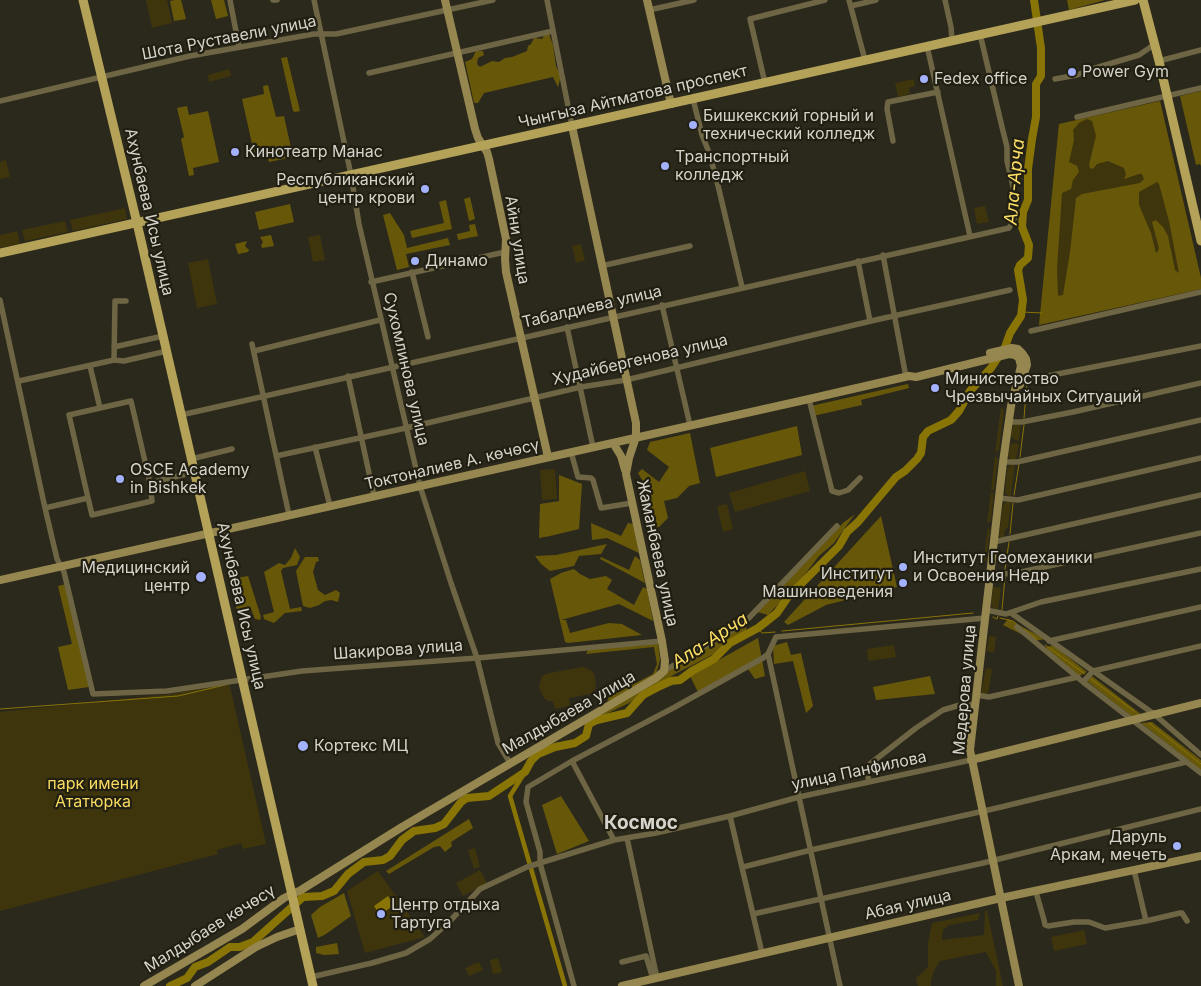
<!DOCTYPE html>
<html>
<head>
<meta charset="utf-8">
<style>
	body { margin:0 }
	canvas { display:block; background:#2b281c }
</style>
</head>
<body>
<canvas width="1201" height="986"></canvas>
<script>
const ctx = document.querySelector('canvas').getContext('2d');
ctx.lineJoin = 'round';
function fillPath(path, color) {
  ctx.fillStyle = color;
  ctx.fill(path, 'evenodd');
}
function toPath(rows) {
  const path = new Path2D();
  for (const r of rows) {
    path.moveTo(r[0], r[1]);
    for (let i = 2; i < r.length; i += 2) path.lineTo(r[i], r[i + 1]);
  }
  return path;
}
function trace(path, color, width, dash) {
  ctx.strokeStyle = color;
  ctx.lineWidth = width;
  ctx.lineCap = dash ? 'butt' : 'round';
  ctx.setLineDash(dash || []);
  ctx.stroke(path);
}
function write(font, color, halo, rows, align = 'center') {
  ctx.font = font + ' Inter,sans-serif';
  ctx.lineWidth = 4.5;
  ctx.setLineDash([]);
  ctx.textBaseline = 'middle';
  ctx.strokeStyle = halo;
  ctx.fillStyle = color;
  for (const [text, x, y, turn = 0] of rows) {
    ctx.save();
    ctx.translate(x, y);
    ctx.rotate((+turn || 0) * Math.PI / 180);
    ctx.textAlign = isNaN(turn) ? turn : align;
    if (halo) ctx.strokeText(text, 0, 0);
    ctx.fillText(text, 0, 0);
    ctx.restore();
  }
}
fillPath(toPath([
	[146,0,167,0,172,23,152,28],
	[229,69,231,76,209,82,208,75],
	[914,79,915,86,909,88,910,94,898,97,895,83],
	[1160,101,1201,278,1201,289,1039,325,1059,124],
	[6,160,10,177,0,179,0,162],
	[985,206,989,222,977,224,974,208],
	[125,208,127,219,73,231,70,220],
	[65,221,68,232,25,241,22,230],
	[17,231,20,244,0,248,0,235],
	[320,235,325,260,313,262,308,237],
	[581,244,585,260,576,263,572,246],
	[208,259,217,304,197,308,188,263],
	[1001,407,1004,410,999,450,995,453],
	[1021,423,1019,441,1015,440,1011,436,1012,428,1015,424],
	[1014,443,1019,444,1016,460,1011,460,1008,456,1010,445],
	[995,456,998,459,994,490,991,490],
	[1015,464,1011,497,1005,494,1007,469,1010,465],
	[555,469,557,499,542,500,540,470],
	[805,471,810,491,735,512,729,493],
	[991,492,994,493,991,521,987,523],
	[1006,502,1011,502,1008,527,1005,530,1004,534,1006,538,1001,538,999,536,1003,505],
	[727,504,733,529,723,532,717,506],
	[988,527,990,530,986,560,983,563],
	[993,587,1001,588,998,610,993,608,991,605],
	[989,636,996,637,994,653,987,651],
	[894,645,896,657,868,661,867,649],
	[583,667,592,671,595,676,596,688,590,694,569,698,570,706,555,709,553,701,548,701,544,698,541,692,539,686,542,676,549,673],
	[986,668,992,669,988,695,982,694,981,692],
	[229,682,266,844,243,849,241,843,217,850,218,854,0,911,0,712,172,694],
	[475,848,480,867,474,869,468,850],
	[480,870,487,883,463,896,456,883],
	[378,871,425,937,365,953,347,891],
	[985,911,987,911,1003,986,996,986,996,971,986,952,940,961,934,971,931,980,931,986,918,986,916,978,928,967,928,943,932,923,980,913,978,920,949,925,943,930,942,940,984,935],
	[1084,930,1087,944,1054,951,1051,937],
	[498,958,502,972,493,974,490,960],
	[479,962,483,970,469,976,465,968]
]), '#3e350d');
fillPath(toPath([
	[175,0,181,0,186,19,174,21,170,1],
	[211,0,224,0,228,16,216,19],
	[1067,0,1105,0,1069,10],
	[546,32,549,34,553,45,556,66,561,76,558,87,553,77,484,93,478,103,474,103,465,62,472,59,476,51,483,51,484,55,478,58,477,64,480,67,492,61,499,62,505,58,512,57,527,51,528,46,531,44,534,38,542,39],
	[287,57,300,111,295,112,293,111,281,58],
	[268,85,276,117,284,116,293,157,269,162,267,155,255,157,242,99,264,94,263,86],
	[1201,91,1201,166,1200,164,1196,165,1180,96],
	[1160,101,1201,278,1201,289,1039,325,1059,124],
	[1087,119,1092,121,1096,136,1089,165,1090,168,1093,169,1097,164,1108,161,1124,168,1126,174,1124,179,1139,174,1142,174,1144,179,1140,183,1082,194,1076,198,1070,252,1063,295,1058,296,1057,269,1062,193,1071,189,1073,180,1079,172,1077,166,1069,162,1074,140,1073,130,1079,123],
	[1157,182,1159,184,1169,221,1179,273,1175,270,1168,236,1163,227,1156,220,1152,222,1159,248,1158,251,1156,253,1151,233,1139,205,1139,192],
	[187,106,189,115,208,111,219,162,193,168,194,175,189,176,181,139,184,137,177,108],
	[470,197,475,219,469,221,464,199],
	[446,200,452,229,412,238,410,231,444,223,439,202],
	[290,204,294,222,259,230,255,212],
	[390,213,404,235,407,248,448,238,450,245,406,254,409,267,397,270,383,215],
	[475,224,478,236,458,240,457,234,470,231,469,225],
	[271,235,274,246,262,248,261,245,263,242,260,237],
	[247,241,245,246,249,250,248,252,238,254,235,244],
	[908,384,909,388,861,400,862,405,813,416,811,406],
	[797,426,802,455,716,477,710,448],
	[690,433,700,483,689,486,677,498,664,501,668,518,659,527,646,529,638,495,647,488,638,473,642,469,659,482,669,467,647,450,650,442],
	[559,475,582,484,579,529,550,536,539,538,540,504,559,501],
	[855,514,834,543,819,556,799,582,768,615,757,612,843,523],
	[881,516,897,587,826,605,788,625,784,622],
	[591,523,621,536,628,523,633,524,639,553,607,538,592,540],
	[607,544,601,554,579,556,574,566,550,571,541,564,535,556,556,555],
	[295,548,300,557,297,565,283,568,281,571,290,609,301,607,302,611,285,613,274,623,264,619,263,615,274,612,264,572,279,563,285,565,291,558],
	[635,556,640,560,645,583,600,559,601,557,629,570],
	[305,557,318,557,319,561,316,562,313,572,318,590,325,595,336,590,340,593,338,602,331,600,325,601,319,605,310,608,303,606,296,571],
	[574,569,580,574,590,579,606,576,612,580,607,589,634,605,643,587,647,589,653,621,619,604,561,620,566,620,570,633,609,623,622,624,642,635,568,643,565,642,550,579,561,573],
	[248,576,261,617,260,620,255,619,251,609,237,612,231,579],
	[66,584,89,687,68,690,58,647,72,644,58,586],
	[1008,619,1045,639,1035,641,1003,625],
	[740,625,747,628,744,633,730,640,716,653,675,674,629,703,600,717,599,714],
	[758,638,765,676,755,679,748,669,700,696,690,676],
	[787,642,791,655,801,653,813,706,806,713,793,661,774,664,773,646],
	[658,643,660,660,656,674,618,698,607,701,609,697,653,674,657,664,654,647,586,654,588,650],
	[1053,645,1087,672,1079,676,1044,648],
	[930,676,935,694,876,700,873,687],
	[1092,676,1142,715,1131,716,1087,681],
	[1152,722,1201,760,1201,770,1141,723],
	[561,796,589,841,557,854,542,805],
	[469,819,473,828,451,842,452,846,445,852,440,846,434,847,389,874,386,871],
	[344,893,351,916,326,934,318,938,311,915,320,907],
	[337,943,339,954,324,955,316,953,316,947]
]), '#675709');
fillPath(toPath([
	[388,896,394,905,380,915,374,906]
]), '#897406');
trace(toPath([
	[1022,312,1042,313],
	[1024,418,1027,383],
	[1020,457,1024,425],
	[1014,495,1019,464],
	[1010,534,1013,503],
	[1005,569,1009,542],
	[1002,610,1005,577],
	[993,617,997,619,998,616],
	[1000,618,1013,621,1018,625],
	[758,628,762,633,775,632],
	[1025,630,1037,639],
	[782,631,973,613],
	[1045,645,1085,674],
	[1091,679,1134,711],
	[0,709,178,696,225,685],
	[1149,723,1201,764]
]), '#897406', 1);
trace(toPath([
	[525,772,510,796,565,986]
]), '#897406', 4.5);
trace(toPath([
	[170,986,187,978,195,967,208,962,230,947,240,947,253,942,303,897,322,896,334,891,348,874,364,862,383,860,390,856,402,840,414,831,435,828,444,824,461,802,467,798,489,796,525,772,531,761,538,754,555,747,575,743,586,736,589,724,597,720,627,713,643,695,660,686,671,681,680,680,692,671,714,659,730,643,758,628,777,613,788,597,839,546,847,532,858,522,896,477,905,471,917,459,921,453,923,437,928,431,951,420,959,411,970,391,991,368,1005,347,1010,333,1021,316,1023,300,1018,270,1020,265,1028,258,1029,245,1022,227,1023,212,1028,200,1028,169,1032,139,1036,117,1036,84,1041,76,1041,48,1034,0]
]), '#897406', 8);
trace(toPath([
	[230,0,239,47],
	[273,0,277,0],
	[314,0,351,175,359,224,420,486,451,583,477,658,498,743,510,763],
	[547,0,572,126],
	[849,0,865,60],
	[945,0,951,27,952,41],
	[851,6,876,0],
	[649,10,694,0],
	[927,46,970,236],
	[1159,61,1201,50],
	[369,73,553,31],
	[1055,79,1077,75,1092,69,1139,55,1155,44],
	[765,83,750,19,825,0],
	[693,99,702,135,708,150,716,177,742,287],
	[0,101,190,56,314,34,336,34,493,0],
	[1077,117,1201,88],
	[893,141,887,109,888,102,938,92],
	[883,255,906,377],
	[858,261,870,321],
	[601,266,690,246],
	[412,272,428,337],
	[371,282,505,252],
	[0,300,45,508,57,559,64,572,93,694,167,691,302,671,477,658,662,641],
	[662,305,690,425],
	[567,327,593,447],
	[1031,331,1201,292],
	[252,344,289,515],
	[114,347,163,336],
	[254,351,380,320],
	[114,360,115,301,126,301],
	[348,376,374,496],
	[1024,376,1037,378,1201,346],
	[19,381,114,360,124,361,167,351],
	[809,399,832,491,839,493,848,490,860,478],
	[181,415,1009,228,1015,217,1017,203,1007,161,1007,147,1002,127,980,34],
	[1008,422,1022,422,1073,412,1201,383],
	[315,447,330,506],
	[571,452,578,477,591,478,593,480,601,508,632,503],
	[276,456,406,428,581,387,626,380,871,321,1010,290],
	[191,459,232,449],
	[1003,462,1017,462,1201,420],
	[150,483,194,472],
	[88,498,69,415,100,408,90,366],
	[999,498,1018,500,1201,458],
	[45,508,88,498,92,515,152,501,150,483,131,401,100,408],
	[994,542,1201,495],
	[990,573,1012,574,1201,533],
	[986,610,1006,614,1041,602,1201,569],
	[1011,613,1154,714,1201,755],
	[1017,627,1083,682,1201,773],
	[1049,641,1201,607],
	[768,654,840,986],
	[664,671,745,622,837,526],
	[1083,682,1093,671,1201,646],
	[976,695,989,697,1078,677],
	[572,761,614,840],
	[869,782,866,767,916,728,943,710,960,705,975,705],
	[730,816,762,953],
	[627,838,657,978],
	[743,867,811,850,997,808,1186,762],
	[1036,892,1044,920,1045,925,1048,926,1074,922,1089,922,1105,928,1146,921,1134,870],
	[753,914,983,863,1201,809],
	[1146,921,1180,913,1182,913,1187,921],
	[622,962,646,956,653,979],
	[311,977,372,963,406,953,430,939,450,921,480,889,527,867,614,840,656,833,730,816,799,797,971,760],
	[574,986,540,863,540,852,526,802,528,787,572,761,675,707,763,658,768,654,776,637,985,618]
]), '#6d6543', 5.5);
trace(toPath([
	[445,0,475,129,478,138,487,152,489,159,506,239,505,259,506,272,548,457],
	[647,0,671,104],
	[990,353,1012,348,1018,349,1022,353,1026,359,1027,365,1020,385],
	[613,443,621,456,625,470],
	[0,580,809,399,909,376,916,377,1009,354,1015,355,1019,358,1021,366,1011,406,1003,462,970,750,1019,986],
	[971,760,1201,703],
	[144,986,242,929,284,898,301,890,402,827,656,678,664,671,665,661,662,641,626,474,629,458,636,437,636,423,572,126],
	[195,986,256,947,277,937,300,929],
	[622,986,1001,898,1201,856]
]), '#95874f', 8);
trace(toPath([
	[83,0,137,223,313,986],
	[1143,0,1159,61,1201,241],
	[0,253,1135,0]
]), '#b3a258', 9);
for (const [x, y, r, color] of [
	[1072,72,5,"#a4b1fc"],
	[924,79,5,"#a4b1fc"],
	[693,125,5,"#a4b1fc"],
	[235,152,5,"#a4b1fc"],
	[665,166,5,"#a4b1fc"],
	[425,189,5,"#a4b1fc"],
	[415,261,5,"#a4b1fc"],
	[935,388,5,"#a4b1fc"],
	[120,479,5,"#a4b1fc"],
	[903,567,5,"#a4b1fc"],
	[201,577,6,"#a4b1fc"],
	[903,583,5,"#a4b1fc"],
	[303,746,6,"#a4b1fc"],
	[1177,846,5,"#a4b1fc"],
	[381,914,5,"#a4b1fc"]
]) {
  const dot = new Path2D();
  dot.arc(x, y, r, 0, 2 * Math.PI);
  ctx.fillStyle = color;
  ctx.fill(dot);
  trace(dot, '#211e12', 2);
}
write('16px', '#d5d3cb', '#211e12', [
	["Шота Руставели улица",229,38,-11],
	["Чынгыза Айтматова проспект",633,97,-13],
	["Ахунбаева Исы улица",149,212,77],
	["Айни улица",517,240,81],
	["Табалдиева улица",592,307,-13],
	["Худайбергенова улица",640,360,-13],
	["Сухомлинова улица",406,369,77],
	["Токтоналиев А. көчөсү",452,465,-13],
	["Жаманбаева улица",657,553,78],
	["Ахунбаева Исы улица",241,606,77],
	["Шакирова улица",398,650,-4],
	["Медерова улица",965,690,-85],
	["Малдыбаева улица",569,713,-30],
	["улица Панфилова",859,771,-12],
	["Абая улица",908,905,-13],
	["Малдыбаев көчөсү",210,929,-32]
]);
write('16px', '#d5d3cb', '#211e12', [
	["Power Gym",1082,72],
	["Fedex office",934,79],
	["Бишкекский горный и",703,116],
	["технический колледж",703,134],
	["Кинотеатр Манас",245,152],
	["Транспортный",675,157],
	["колледж",675,175],
	["Республиканский",415,180,"right"],
	["центр крови",415,198,"right"],
	["Динамо",425,261],
	["Министерство",945,379],
	["Чрезвычайных Ситуаций",945,397],
	["OSCE Academy",130,470],
	["in Bishkek",130,488],
	["Институт Геомеханики",913,558],
	["и Освоения Недр",913,576],
	["Медицинский",190,568,"right"],
	["центр",190,586,"right"],
	["Институт",893,574,"right"],
	["Машиноведения",893,592,"right"],
	["Кортекс МЦ",314,746],
	["Даруль",1167,837,"right"],
	["Аркам, мечеть",1167,855,"right"],
	["Центр отдыха",391,905],
	["Тартуга",391,923]
], 'left');
write('16px', '#f8db60', '#211e12', [
	["парк имени",93,784],
	["Ататюрка",93,802]
]);
write('italic 18px', '#fcdf65', '#211e12', [
	["Ала-Арча",1015,182,-85],
	["Ала-Арча",710,641,-33]
]);
write('bold 19px', '#d5d3cb', '#211e12', [
	["Космос",641,823]
]);
</script>
</body>
</html>
